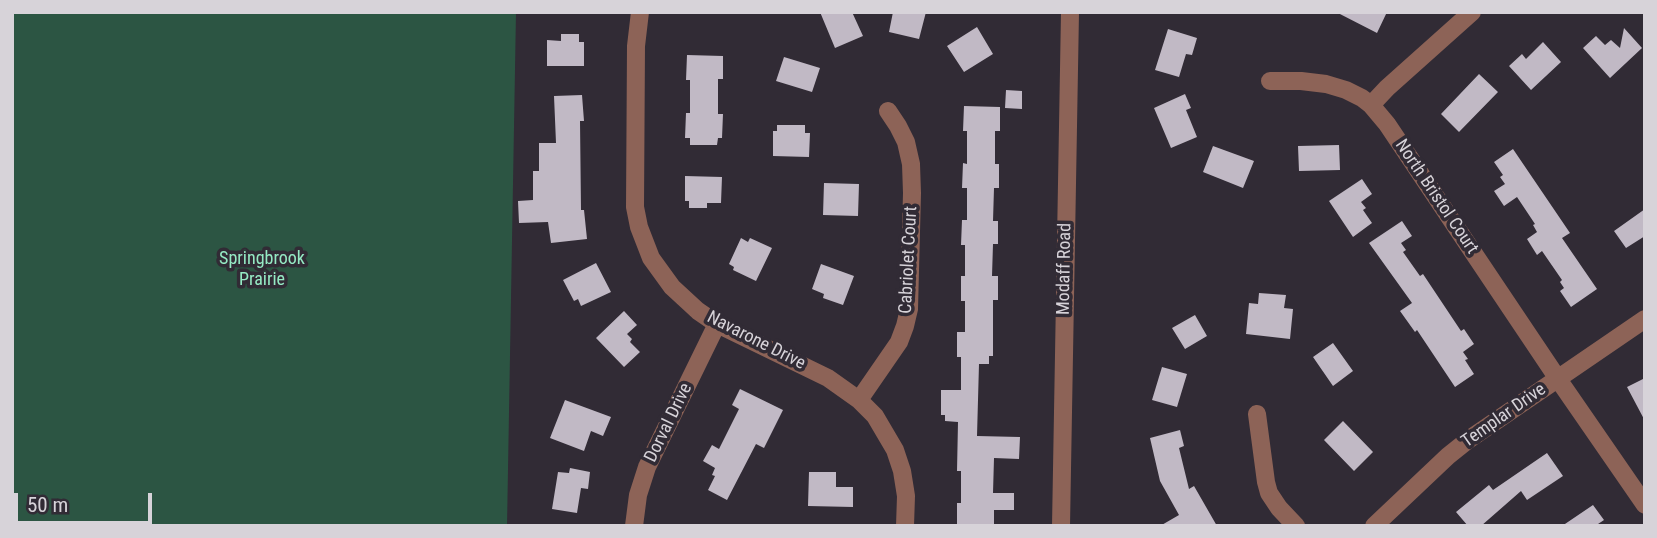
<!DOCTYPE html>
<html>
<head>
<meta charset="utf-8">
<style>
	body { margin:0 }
	#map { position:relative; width:1657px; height:538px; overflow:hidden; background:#312b35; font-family:"Roboto Condensed",sans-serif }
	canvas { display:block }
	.frame { position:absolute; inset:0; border:14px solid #d7d3d9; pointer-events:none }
	.scale { position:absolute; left:14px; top:493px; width:138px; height:32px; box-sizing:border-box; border:4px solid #d7d3d9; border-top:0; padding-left:9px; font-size:21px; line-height:24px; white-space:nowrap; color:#d7d3d9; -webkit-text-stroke:5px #312b35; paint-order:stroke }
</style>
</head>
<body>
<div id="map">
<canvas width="1657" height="538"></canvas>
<div class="frame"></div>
<div class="scale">50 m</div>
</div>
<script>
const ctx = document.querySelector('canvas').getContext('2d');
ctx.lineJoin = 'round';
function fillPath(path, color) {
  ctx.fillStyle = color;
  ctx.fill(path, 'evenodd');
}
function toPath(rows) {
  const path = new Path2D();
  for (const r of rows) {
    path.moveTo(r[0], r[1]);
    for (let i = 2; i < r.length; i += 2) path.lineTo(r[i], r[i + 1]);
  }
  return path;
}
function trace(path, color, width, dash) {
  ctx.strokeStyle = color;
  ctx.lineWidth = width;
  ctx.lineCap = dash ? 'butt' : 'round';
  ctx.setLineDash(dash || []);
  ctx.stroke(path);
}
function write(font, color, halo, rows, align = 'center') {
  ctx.font = font + ' "Roboto Condensed",sans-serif';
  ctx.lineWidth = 7;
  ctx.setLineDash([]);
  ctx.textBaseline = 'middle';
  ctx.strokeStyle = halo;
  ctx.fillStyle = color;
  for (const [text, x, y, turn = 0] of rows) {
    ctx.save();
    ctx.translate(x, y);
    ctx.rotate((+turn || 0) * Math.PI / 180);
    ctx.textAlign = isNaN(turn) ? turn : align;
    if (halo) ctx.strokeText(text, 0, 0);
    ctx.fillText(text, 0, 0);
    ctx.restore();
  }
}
fillPath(toPath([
	[12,12,516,12,507,526,12,526]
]), '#2c5543');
fillPath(toPath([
	[820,12,852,12,863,36,835,48],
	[893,12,926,12,919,39,889,32],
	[1336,12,1387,12,1377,33],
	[977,27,993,54,964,72,947,46],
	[1624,28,1642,48,1610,78,1583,48,1596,36,1605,45,1611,40,1620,48],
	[1168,29,1197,38,1192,55,1186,54,1179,77,1155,70],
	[561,34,579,34,579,42,584,42,584,66,547,66,547,40,561,41],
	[1543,42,1561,62,1531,90,1509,66,1522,54,1526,59],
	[687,55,723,56,723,79,718,79,718,114,723,114,722,138,718,138,717,145,690,145,690,138,685,138,686,113,690,113,690,80,686,80],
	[784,57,820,68,812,92,776,81],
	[1479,74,1498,92,1459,132,1441,114],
	[1006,90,1022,91,1022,109,1005,108],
	[1185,94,1191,108,1186,110,1197,137,1171,148,1154,108],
	[582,95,584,121,580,121,581,210,584,210,587,239,551,243,548,222,519,223,518,201,533,200,533,171,539,171,539,143,556,143,554,96],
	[964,106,1000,107,1000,131,995,131,995,164,999,164,999,188,994,188,993,221,998,221,998,244,993,244,992,276,998,276,998,300,993,300,993,356,989,356,989,364,979,364,977,436,1020,437,1019,459,994,458,993,493,1014,493,1014,510,994,510,994,526,957,526,957,503,961,503,961,471,957,471,958,422,945,421,945,415,941,415,941,390,961,390,961,357,957,357,957,332,965,332,965,301,961,301,961,276,965,276,965,245,961,245,962,220,967,220,967,188,962,188,963,163,967,164,967,131,963,131],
	[777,125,805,125,805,133,810,133,809,157,773,156,773,131,777,131],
	[1339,145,1340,170,1299,171,1298,146],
	[1213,146,1254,161,1243,188,1203,172],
	[1513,149,1570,233,1562,238,1597,289,1571,307,1560,291,1564,288,1560,282,1562,280,1542,251,1537,255,1527,239,1537,232,1533,225,1535,224,1517,197,1504,206,1494,191,1505,184,1500,177,1503,175,1494,162],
	[685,176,722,177,721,203,707,203,707,208,689,208,689,201,685,201],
	[1362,179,1372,194,1361,202,1366,208,1363,210,1372,223,1353,237,1329,201],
	[824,183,859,184,858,216,823,215],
	[1645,209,1645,236,1626,248,1614,231],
	[1402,221,1412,236,1401,243,1406,250,1403,252,1420,276,1423,274,1461,331,1464,329,1474,344,1463,352,1468,359,1465,360,1474,374,1455,387,1417,330,1415,332,1400,311,1412,303,1369,243],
	[741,238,748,242,750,238,772,248,756,281,733,270,734,267,729,264],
	[596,263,611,292,581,306,578,299,574,301,563,280],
	[821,264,854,276,843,305,823,298,824,294,812,289],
	[1259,293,1286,295,1284,308,1293,309,1290,339,1246,334,1249,303,1258,304],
	[624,311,637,325,627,334,632,339,630,342,640,352,624,367,596,338],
	[1195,315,1207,336,1185,349,1172,328],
	[1333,343,1353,371,1333,386,1313,357],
	[1162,367,1187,374,1177,407,1152,400],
	[1645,378,1645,421,1627,387],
	[740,389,783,410,764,448,756,444,727,500,708,490,715,476,712,475,715,468,703,461,712,445,719,449,739,409,732,405],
	[565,400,611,417,603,436,591,431,584,451,550,438],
	[1343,421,1373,452,1354,471,1324,440],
	[1180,430,1184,446,1179,448,1189,489,1194,486,1217,526,1160,526,1179,515,1160,481,1150,438],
	[1547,453,1563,476,1527,500,1521,491,1481,526,1468,526,1456,512,1489,485,1493,490],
	[570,468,590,472,588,489,581,488,577,513,552,509,558,472,569,473],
	[809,472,836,472,836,487,853,487,853,507,808,506],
	[1593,505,1604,520,1595,526,1562,526]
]), '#c1b9c5');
trace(toPath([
	[640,12,636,46,635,207,639,227,651,258,672,287,698,311,717,324,828,378,859,400,875,416,895,450,902,471,906,496,905,526],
	[1270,81,1301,81,1326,84,1346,90,1362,98,1371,105,1387,124,1558,379,1645,505],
	[1371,105,1387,88,1472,12],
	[859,400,899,342,905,326,909,309,912,193,911,164,906,142,898,126,888,111],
	[1257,414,1266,482,1269,493,1279,508,1296,526],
	[634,526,638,495,647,467,717,324],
	[1061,526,1070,12],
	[1374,526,1448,456,1468,440,1645,319]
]), '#8d6357', 18);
write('18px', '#d7d3d9', '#312b35', [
	["North Bristol Court",1436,197,56],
	["Cabriolet Court",909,260,-87],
	["Modaff Road",1065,269,-89],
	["Navarone Drive",756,341,27],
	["Templar Drive",1504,416,-35],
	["Dorval Drive",669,423,-64]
]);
write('18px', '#95eac4', '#312b35', [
	["Springbrook",262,259],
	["Prairie",262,280]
]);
</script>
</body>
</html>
